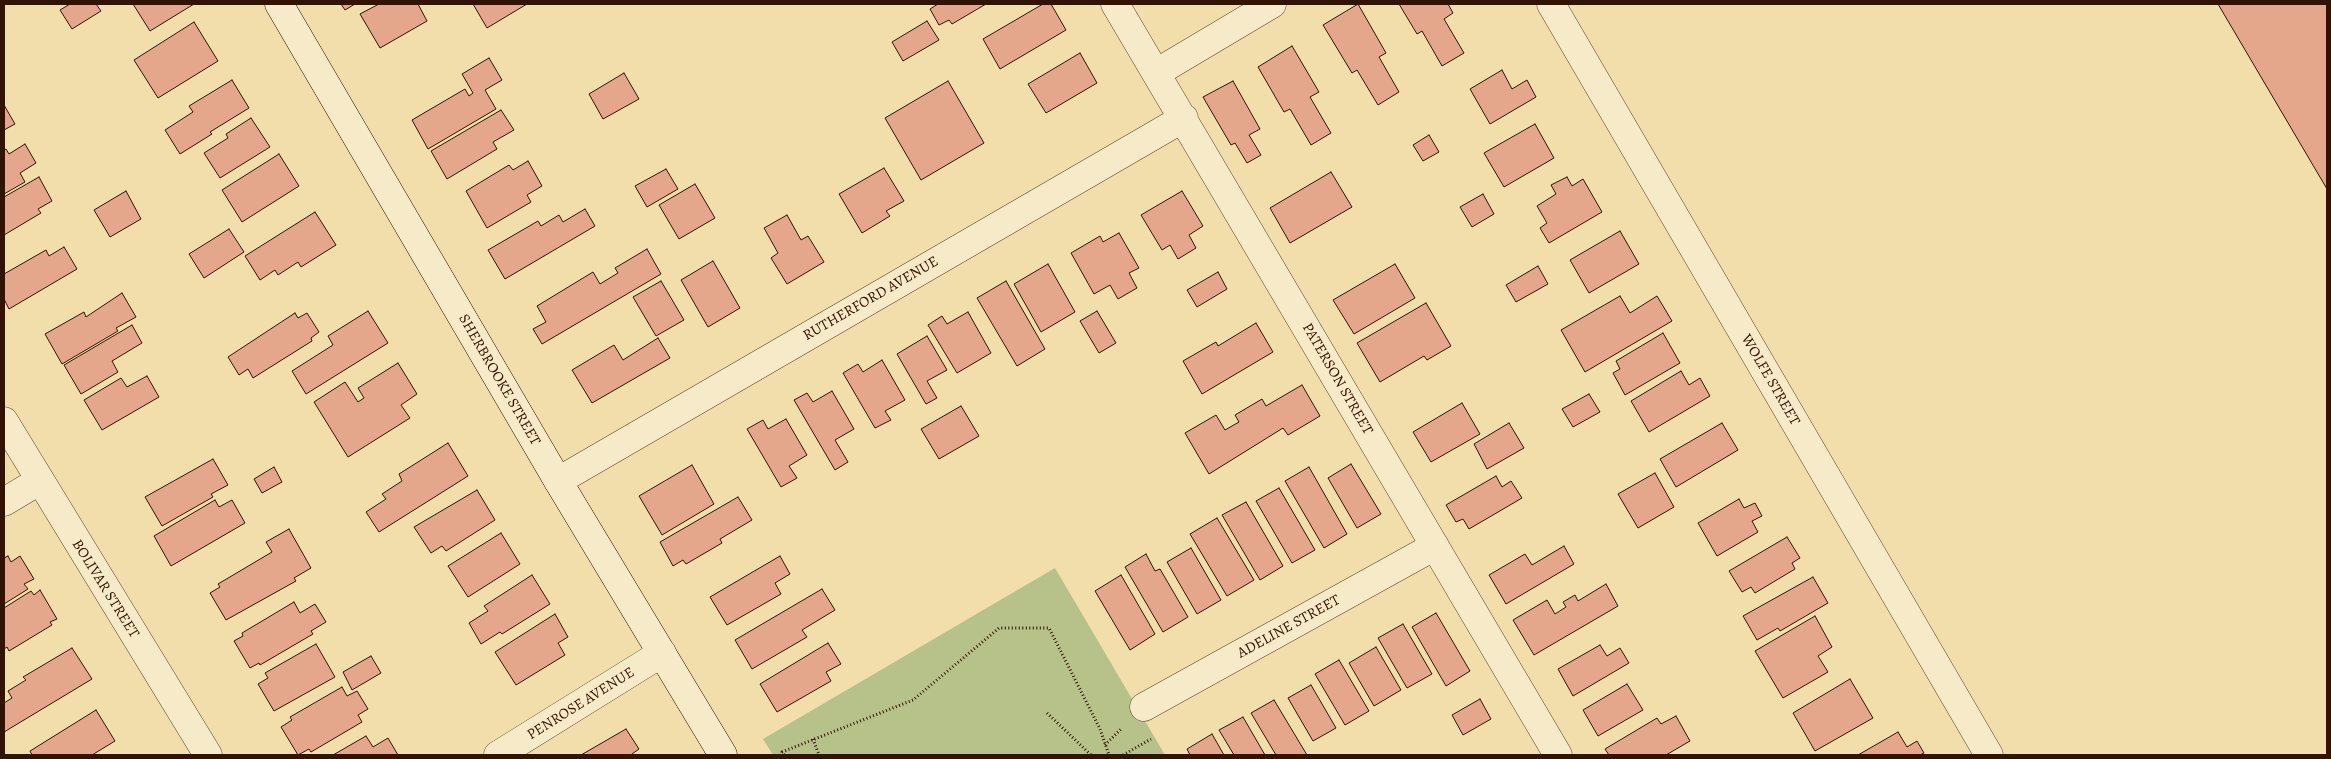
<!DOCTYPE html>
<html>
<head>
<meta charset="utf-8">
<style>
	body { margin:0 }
	#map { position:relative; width:2331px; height:759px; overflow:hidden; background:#f1deaa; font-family:Alegreya,serif }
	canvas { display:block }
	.frame { position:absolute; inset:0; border:5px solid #321201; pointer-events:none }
</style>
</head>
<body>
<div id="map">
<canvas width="2331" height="759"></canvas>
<div class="frame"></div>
</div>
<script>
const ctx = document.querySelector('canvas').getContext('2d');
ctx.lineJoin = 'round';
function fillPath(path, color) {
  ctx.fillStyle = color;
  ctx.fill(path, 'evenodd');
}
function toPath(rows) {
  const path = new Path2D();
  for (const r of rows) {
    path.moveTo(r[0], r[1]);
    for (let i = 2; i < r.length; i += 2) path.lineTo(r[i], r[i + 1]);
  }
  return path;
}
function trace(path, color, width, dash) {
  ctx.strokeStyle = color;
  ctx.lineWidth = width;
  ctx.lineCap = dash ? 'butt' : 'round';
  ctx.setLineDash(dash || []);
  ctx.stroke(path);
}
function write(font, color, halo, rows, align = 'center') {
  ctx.font = font + ' Alegreya,serif';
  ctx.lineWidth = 4;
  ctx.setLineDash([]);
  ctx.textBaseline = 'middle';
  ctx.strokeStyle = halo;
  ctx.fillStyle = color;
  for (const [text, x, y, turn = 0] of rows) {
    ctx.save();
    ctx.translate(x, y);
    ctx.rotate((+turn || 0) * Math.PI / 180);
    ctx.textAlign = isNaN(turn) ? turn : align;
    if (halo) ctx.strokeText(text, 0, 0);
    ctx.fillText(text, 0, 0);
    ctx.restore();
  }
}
fillPath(toPath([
	[1055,568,1165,755,773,755,763,739]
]), '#b7c28b');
const building = toPath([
	[70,4,96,4,101,11,72,29,60,10,70,4],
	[133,4,194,4,150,31,133,4],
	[341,4,355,4,345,10,341,4],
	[379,4,418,4,427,21,380,48,360,14,379,4],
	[473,4,527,4,487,28,473,4],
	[938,4,986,4,952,24,949,20,939,25,930,9,938,4],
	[1043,4,1051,4,1066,30,1000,69,983,39,1043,4],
	[1358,4,1386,53,1379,57,1399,92,1378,105,1357,70,1352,73,1323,25,1358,4],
	[1399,4,1448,4,1453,13,1444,19,1464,53,1442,66,1422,31,1417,34,1399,4],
	[2218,4,2327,4,2327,189,2218,4],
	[927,21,939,40,903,61,892,42,927,21],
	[194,22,218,61,158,98,134,60,194,22],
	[1292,46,1319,92,1310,97,1331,133,1311,145,1290,109,1284,112,1258,67,1292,46],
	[1080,53,1097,83,1046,113,1028,84,1080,53],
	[489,58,502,80,485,90,496,109,428,149,412,120,465,89,469,96,473,93,462,74,489,58],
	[1502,70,1512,89,1527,80,1536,97,1490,124,1470,89,1502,70],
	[624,73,639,99,603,119,589,94,624,73],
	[232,80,249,108,210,132,212,134,180,154,165,130,193,112,189,106,232,80],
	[948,81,984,143,921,180,885,118,948,81],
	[1233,81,1260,129,1249,135,1261,155,1247,163,1235,143,1231,145,1203,97,1233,81],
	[4,105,15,124,4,130,4,105],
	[501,110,514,130,493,142,497,149,447,179,431,151,501,110],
	[251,118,270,147,220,178,204,153,228,138,226,134,251,118],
	[1535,124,1554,158,1504,187,1484,153,1535,124],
	[1429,135,1439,152,1423,161,1413,145,1429,135],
	[25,144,36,163,20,173,25,182,4,194,4,150,6,149,9,154,25,144],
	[279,154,299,186,242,222,222,190,279,154],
	[528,161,542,186,527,195,531,202,487,228,466,191,509,165,513,170,528,161],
	[884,168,904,201,886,211,890,216,862,233,839,194,884,168],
	[666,169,678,189,647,207,635,186,666,169],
	[1331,172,1352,207,1290,243,1270,208,1331,172],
	[39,177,52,201,38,209,41,213,4,235,4,197,39,177],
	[1567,177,1572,186,1583,179,1602,212,1549,243,1540,228,1547,223,1537,206,1556,194,1551,185,1567,177],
	[695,184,715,218,679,239,659,205,695,184],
	[126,191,141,219,110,237,94,210,126,191],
	[1182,191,1203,226,1189,235,1196,248,1178,259,1170,245,1162,250,1141,215,1182,191],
	[1483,194,1494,214,1472,227,1460,207,1483,194],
	[585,209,595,226,505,279,488,250,538,221,541,226,559,215,563,222,585,209],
	[315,212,336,245,301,267,298,262,278,275,275,270,260,280,245,256,315,212],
	[787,215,801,240,808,236,824,262,787,284,771,258,778,253,764,228,787,215],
	[229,229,244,252,204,278,189,254,229,229],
	[1620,231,1639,264,1589,293,1570,260,1620,231],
	[1119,233,1139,268,1129,273,1137,288,1118,299,1110,285,1094,294,1071,253,1100,236,1103,242,1119,233],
	[64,247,77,269,9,309,4,299,4,274,46,250,49,256,64,247],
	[647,249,661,274,542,344,533,329,546,322,537,306,593,272,600,284,618,273,615,268,647,249],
	[713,261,740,308,708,327,681,280,713,261],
	[1048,264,1075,312,1041,332,1014,284,1048,264],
	[1395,264,1415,298,1354,334,1333,300,1395,264],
	[1538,266,1548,284,1516,302,1506,285,1538,266],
	[1218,272,1227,289,1197,307,1187,290,1218,272],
	[661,281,684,320,656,336,633,297,661,281],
	[1006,281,1045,349,1017,366,977,298,1006,281],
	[122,293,136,317,116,328,118,331,62,364,45,334,84,312,86,317,122,293],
	[1620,296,1630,313,1657,296,1672,321,1585,372,1561,330,1620,296],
	[1426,303,1451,346,1427,360,1424,356,1380,382,1357,343,1426,303],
	[368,311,388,343,306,394,292,371,333,345,328,336,368,311],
	[1097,311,1116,343,1099,353,1080,321,1097,311],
	[968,312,991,353,957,373,928,325,942,316,947,324,968,312],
	[295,313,298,318,307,313,319,332,311,338,312,341,253,378,248,369,239,375,228,357,295,313],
	[1256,323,1273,352,1202,394,1183,361,1216,342,1218,346,1256,323],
	[132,325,142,343,112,361,118,372,81,394,64,365,132,325],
	[1663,333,1680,363,1625,395,1613,373,1620,369,1616,361,1663,333],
	[927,336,947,370,927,381,937,398,926,404,897,354,927,336],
	[658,338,670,358,592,403,572,370,614,345,623,360,658,338],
	[882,360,905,400,885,411,891,420,875,428,843,373,858,364,863,372,882,360],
	[398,363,417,394,401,405,410,418,348,457,314,402,345,382,358,402,364,398,358,388,398,363],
	[1681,371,1689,385,1700,378,1710,396,1649,432,1631,401,1681,371],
	[147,376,159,397,102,430,84,400,121,378,127,387,147,376],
	[1302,385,1320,416,1288,435,1283,428,1209,474,1185,433,1216,415,1225,430,1239,422,1235,415,1262,399,1266,406,1302,385],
	[832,391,854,429,835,440,848,462,835,470,794,400,807,393,813,402,832,391],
	[1589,394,1600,412,1573,427,1562,409,1589,394],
	[1462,403,1480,434,1431,462,1413,432,1462,403],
	[961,406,979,436,939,459,921,429,961,406],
	[786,419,807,455,789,466,797,478,781,487,747,429,763,420,768,429,786,419],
	[1509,423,1524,448,1487,469,1474,444,1509,423],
	[1722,423,1738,450,1676,487,1660,459,1722,423],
	[448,443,468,476,379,532,366,512,386,499,382,494,402,481,399,474,448,443],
	[213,459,228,485,211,494,213,497,162,526,145,497,213,459],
	[1351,464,1381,514,1357,528,1328,478,1351,464],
	[692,465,714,504,662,535,639,496,692,465],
	[274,467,282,482,262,493,254,479,274,467],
	[1309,467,1347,534,1324,548,1285,481,1309,467],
	[1655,473,1674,507,1638,528,1618,494,1655,473],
	[1496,476,1502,487,1511,481,1522,498,1469,529,1463,519,1456,522,1446,505,1496,476],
	[1279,488,1315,550,1292,563,1256,501,1279,488],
	[477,490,495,520,446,551,442,546,431,553,414,527,477,490],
	[738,497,752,520,720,539,722,543,686,564,683,560,673,566,660,542,738,497],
	[1739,499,1744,508,1755,503,1762,516,1752,521,1758,532,1717,556,1698,523,1739,499],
	[215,500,219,507,232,500,245,523,171,566,154,536,215,500],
	[1246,502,1283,566,1260,580,1222,515,1246,502],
	[1217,518,1254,580,1227,596,1190,534,1217,518],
	[289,529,311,568,294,578,296,581,226,620,210,593,220,587,218,584,272,552,266,542,289,529],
	[501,533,520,564,468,597,448,566,501,533],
	[1787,537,1800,558,1792,563,1795,569,1755,593,1751,587,1742,592,1729,571,1787,537],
	[1564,546,1574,564,1506,604,1489,575,1525,554,1532,565,1564,546],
	[1191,548,1221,600,1197,614,1167,562,1191,548],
	[1146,554,1155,571,1160,569,1188,617,1163,632,1125,567,1146,554],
	[8,556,11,562,20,556,34,579,24,584,28,589,4,604,4,558,8,556],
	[780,556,790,574,775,583,781,594,727,625,710,597,780,556],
	[532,575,550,604,502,634,500,632,481,644,469,623,488,611,484,606,532,575],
	[1121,575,1155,634,1130,650,1095,591,1121,575],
	[1813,577,1828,603,1780,631,1778,628,1757,640,1743,616,1813,577],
	[1606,584,1618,606,1534,655,1513,620,1547,600,1555,614,1566,607,1563,602,1575,595,1578,601,1606,584],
	[822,589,835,610,802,630,807,637,752,669,735,640,822,589],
	[40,590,57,619,50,622,52,625,9,651,7,647,4,649,4,608,31,591,34,595,40,590],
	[294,602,300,613,315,604,326,622,311,631,313,634,260,665,259,663,250,668,234,641,243,636,242,633,294,602],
	[1436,613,1470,671,1446,686,1412,627,1436,613],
	[555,614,568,637,558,643,565,655,516,685,495,652,555,614],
	[1815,616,1832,647,1818,656,1828,672,1783,698,1755,651,1815,616],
	[1403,624,1432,674,1407,688,1378,638,1403,624],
	[828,643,841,664,826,672,831,681,777,712,760,684,828,643],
	[316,644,335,677,274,711,258,684,268,678,265,673,316,644],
	[1600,645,1607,656,1620,648,1629,663,1573,696,1558,669,1600,645],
	[1376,647,1401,690,1374,706,1349,663,1376,647],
	[72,648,92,679,4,732,4,703,12,698,8,691,26,680,23,677,72,648],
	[371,656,381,673,352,690,343,672,371,656],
	[1339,660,1369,711,1345,725,1315,674,1339,660],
	[1850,679,1873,718,1815,751,1793,713,1850,679],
	[1627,684,1643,710,1598,736,1583,710,1627,684],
	[1311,685,1336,728,1313,741,1288,698,1311,685],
	[342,687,347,696,357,691,368,709,358,715,362,722,311,752,309,749,298,755,281,727,292,720,290,717,342,687],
	[1480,699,1491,719,1463,735,1452,715,1480,699],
	[1274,700,1307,755,1276,755,1251,713,1274,700],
	[96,710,115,741,92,755,32,755,30,751,96,710],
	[1676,716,1690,741,1666,755,1609,755,1605,749,1657,718,1661,724,1676,716],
	[1243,717,1265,755,1234,755,1219,730,1243,717],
	[626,729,639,749,632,754,633,755,581,755,626,729],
	[1898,732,1907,747,1917,741,1924,753,1920,755,1858,755,1898,732],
	[1212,734,1224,755,1190,755,1187,749,1212,734],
	[366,736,373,747,388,738,398,755,333,755,366,736]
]);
fillPath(building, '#e4a78b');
trace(building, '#321201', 1);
const minor = toPath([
	[1115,4,1558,755],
	[1551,4,1989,755],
	[1156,73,1272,4],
	[4,421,208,755],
	[558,481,1184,118],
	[4,502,39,481],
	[1144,707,1435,546],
	[498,755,662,653]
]);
const secondary = toPath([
	[279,4,558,481,723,755]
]);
trace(minor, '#62452b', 29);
trace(secondary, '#321201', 29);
trace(toPath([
	[1047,713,1091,755],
	[813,739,819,755],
	[1105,745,1122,728],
	[784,755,782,752,913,700,999,628,1049,628,1100,729,1109,755],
	[1123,755,1151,739]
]), '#321201', 3, [1, 2.5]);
trace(minor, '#f6eac8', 28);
trace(secondary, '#f6eac8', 28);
write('15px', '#321201', '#f6eac8', [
	["RUTHERFORD AVENUE",871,299,-30],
	["PATERSON STREET",1337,379,60],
	["SHERBROOKE STREET",499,380,60],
	["WOLFE STREET",1770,380,60],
	["BOLIVAR STREET",105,589,58],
	["ADELINE STREET",1289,627,-29],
	["PENROSE AVENUE",581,704,-32]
]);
</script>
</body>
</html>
